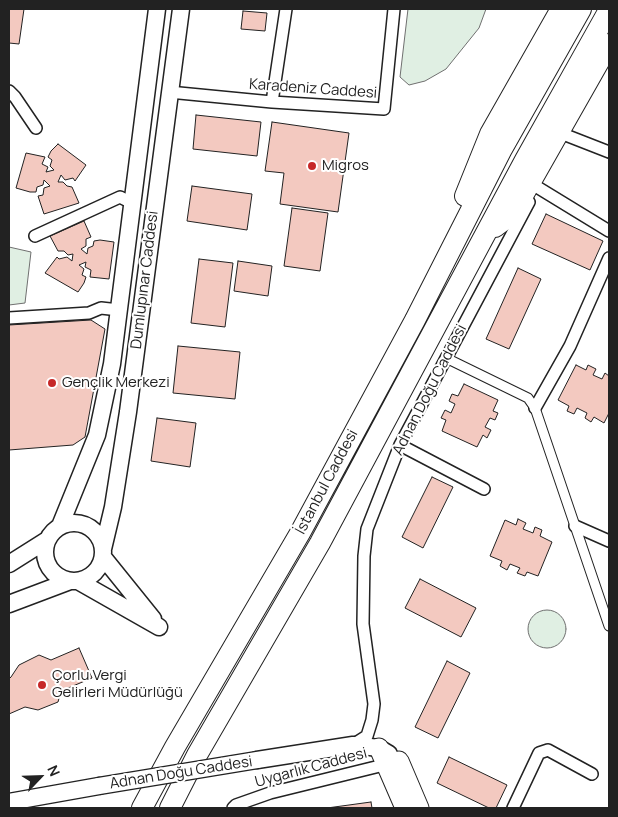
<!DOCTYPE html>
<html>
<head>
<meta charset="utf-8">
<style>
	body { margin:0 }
	#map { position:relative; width:618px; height:817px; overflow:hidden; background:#fff; font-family:Manrope,sans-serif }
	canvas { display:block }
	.frame { position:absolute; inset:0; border:10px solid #222; pointer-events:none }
	.north { position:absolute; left:15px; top:752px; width:50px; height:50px; -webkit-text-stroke:4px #fff; paint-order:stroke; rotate:66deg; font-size:14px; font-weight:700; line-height:20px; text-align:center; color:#222 }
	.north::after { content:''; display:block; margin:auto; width:18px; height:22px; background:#222; clip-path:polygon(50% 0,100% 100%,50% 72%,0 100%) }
</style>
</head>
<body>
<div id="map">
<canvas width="618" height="817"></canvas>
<div class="frame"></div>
<div class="north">N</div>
</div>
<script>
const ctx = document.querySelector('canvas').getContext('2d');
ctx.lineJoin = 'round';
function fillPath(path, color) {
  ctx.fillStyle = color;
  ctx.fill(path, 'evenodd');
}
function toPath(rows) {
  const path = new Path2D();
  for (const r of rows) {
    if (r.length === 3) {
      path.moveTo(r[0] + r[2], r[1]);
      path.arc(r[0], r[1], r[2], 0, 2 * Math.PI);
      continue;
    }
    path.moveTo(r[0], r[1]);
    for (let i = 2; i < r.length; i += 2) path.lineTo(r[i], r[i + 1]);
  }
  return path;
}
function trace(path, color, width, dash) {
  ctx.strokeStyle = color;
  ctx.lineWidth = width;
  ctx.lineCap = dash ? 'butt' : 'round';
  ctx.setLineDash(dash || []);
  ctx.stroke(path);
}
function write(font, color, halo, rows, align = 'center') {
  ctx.font = font + ' Manrope,sans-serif';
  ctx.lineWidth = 4;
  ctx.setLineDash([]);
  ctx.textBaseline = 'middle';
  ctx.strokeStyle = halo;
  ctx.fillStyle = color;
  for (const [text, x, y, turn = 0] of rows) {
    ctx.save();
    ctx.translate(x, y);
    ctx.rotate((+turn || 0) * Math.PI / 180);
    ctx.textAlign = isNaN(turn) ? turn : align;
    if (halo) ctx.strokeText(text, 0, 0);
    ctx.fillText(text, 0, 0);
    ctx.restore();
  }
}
const green = toPath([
	[408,9,486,9,479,28,446,69,425,81,409,85,400,77,408,9],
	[9,247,31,252,25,303,9,305,9,247],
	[547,629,19]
]);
fillPath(green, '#e0efe3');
trace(green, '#6f6f6f', 1);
const building = toPath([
	[9,9,24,9,19,44,9,43,9,9],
	[243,11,267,13,265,31,241,29,243,11],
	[196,115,261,122,257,156,193,149,196,115],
	[272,122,349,133,338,212,280,204,284,173,265,171,272,122],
	[58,144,86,165,75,181,73,178,65,180,61,175,58,182,63,182,67,186,72,187,79,203,44,214,38,196,43,195,44,188,50,186,44,180,43,185,37,187,36,192,30,192,16,188,26,153,45,157,42,164,48,167,46,172,54,170,50,166,52,160,48,157,51,151,58,144],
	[192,186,252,194,247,230,187,221,192,186],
	[292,208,328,213,320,271,284,266,292,208],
	[546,214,603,241,590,270,532,244,546,214],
	[84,221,91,237,86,239,86,246,81,249,87,254,88,248,93,246,94,241,100,240,114,242,109,279,90,277,91,270,85,267,86,262,79,265,84,269,82,275,86,277,84,283,78,292,45,273,57,257,59,259,67,257,72,261,73,254,68,255,64,251,58,251,50,236,84,221],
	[199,259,233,263,225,327,191,323,199,259],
	[238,261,272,266,268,296,234,291,238,261],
	[518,268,541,279,509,349,486,339,518,268],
	[91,320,105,329,85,437,73,445,9,450,9,325,91,320],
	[178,346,240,352,235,399,173,393,178,346],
	[576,365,586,370,588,365,596,369,593,375,602,379,605,373,609,376,609,413,604,423,594,417,591,422,585,418,587,413,577,408,574,414,567,411,569,406,558,400,576,365],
	[464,384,498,400,493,411,498,413,495,420,490,418,485,427,491,430,487,438,483,435,477,447,442,431,446,420,441,418,445,410,451,413,455,404,449,401,452,394,458,396,464,384],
	[157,418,196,423,190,467,151,461,157,418],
	[432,477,453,487,423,548,402,537,432,477],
	[518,519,526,523,523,529,533,533,535,527,542,530,540,536,552,542,538,576,527,572,525,576,517,573,520,568,510,564,507,570,500,566,502,561,490,556,505,520,516,525,518,519],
	[420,579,476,608,461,637,405,608,420,579],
	[79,648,92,678,61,691,58,702,38,710,25,707,9,714,9,679,11,677,19,665,39,655,51,660,79,648],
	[447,661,470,673,438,738,415,727,447,661],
	[449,757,507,785,496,808,489,808,437,783,449,757],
	[371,802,372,808,327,808,371,802]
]);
fillPath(building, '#f3c9c0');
trace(building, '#222', 1);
const pedestrian = toPath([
	[446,358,528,398,535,408,609,626]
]);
const minor = toPath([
	[9,91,15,97,36,128],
	[169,92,272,102,384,109,394,9],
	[272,102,286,9],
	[568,136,609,152],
	[537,187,609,231],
	[35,236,120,197,132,203],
	[9,318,89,313,101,308,119,310],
	[535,408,570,346,609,258],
	[400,445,484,489],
	[575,526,609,541],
	[353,745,367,736,372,720,374,704,363,624,364,556,367,529,400,445,529,202],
	[233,808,236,805,270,793,392,763],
	[513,808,539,753,548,750,592,774]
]);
const secondary = toPath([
	[74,552,29],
	[60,526,97,435,112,364,157,9],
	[103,549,113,507,128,412,181,9],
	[103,557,153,619],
	[9,564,47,540],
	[78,581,159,627],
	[9,604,70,581],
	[257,760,353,745,379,748,389,754],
	[9,802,99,786]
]);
const primary = toPath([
	[379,748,405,808],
	[399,761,419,808]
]);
const trunk = toPath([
	[465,196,490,134,561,9],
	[495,227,503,221,517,206,609,44],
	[142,808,175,747,300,533,415,320,502,149,581,9],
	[170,808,197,755,320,543,525,160,609,10]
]);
trace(pedestrian, '#222', 11);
trace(minor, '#222', 14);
trace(secondary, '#222', 19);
trace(primary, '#222', 21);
trace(trunk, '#222', 22);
trace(pedestrian, '#fff', 9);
trace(minor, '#fff', 11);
trace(secondary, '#fff', 16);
trace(primary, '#fff', 19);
trace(trunk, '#fff', 20);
const secondaryBridge = toPath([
	[99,786,257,760]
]);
trace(secondaryBridge, '#222', 19, []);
trace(secondaryBridge, '#fff', 16);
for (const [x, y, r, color] of [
	[312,166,5,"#c62828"],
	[52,383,5,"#c62828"],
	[42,685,5,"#c62828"]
]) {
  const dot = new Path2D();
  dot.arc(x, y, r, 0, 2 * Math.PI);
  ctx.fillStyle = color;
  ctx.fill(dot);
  trace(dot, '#fff', 2);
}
write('15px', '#222', '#fff', [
	["Karadeniz Caddesi",313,89,4],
	["Dumlupınar Caddesi",145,280,-83],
	["Adnan Doğu Caddesi",430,390,-63],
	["İstanbul Caddesi",327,482,-62],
	["Uygarlık Caddesi",311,768,-15],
	["Adnan Doğu Caddesi",181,773,-9]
]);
write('15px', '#222', '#fff', [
	["Migros",322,166],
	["Gençlik Merkezi",62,383],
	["Çorlu Vergi",52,676],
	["Gelirleri Müdürlüğü",52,693]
], 'left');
</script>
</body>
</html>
